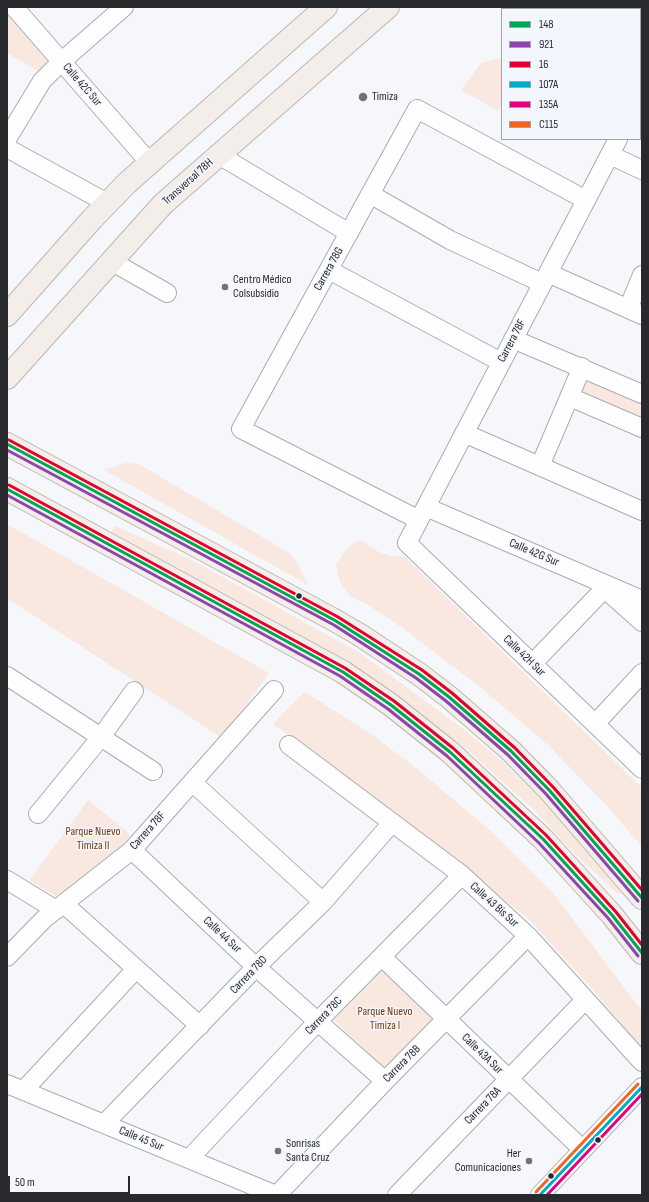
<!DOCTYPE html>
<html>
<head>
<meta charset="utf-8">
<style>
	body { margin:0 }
	#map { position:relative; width:649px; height:1202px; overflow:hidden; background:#f6f7fb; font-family:"Sofia Sans Condensed",sans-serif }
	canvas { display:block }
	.frame { position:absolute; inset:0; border:8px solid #282a2e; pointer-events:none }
	.legend { position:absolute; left:501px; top:8px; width:140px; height:132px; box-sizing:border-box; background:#f4f6fd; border:1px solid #a2a4aa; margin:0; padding:5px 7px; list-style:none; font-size:12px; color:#282a2e }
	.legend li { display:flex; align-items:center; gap:8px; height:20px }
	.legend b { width:20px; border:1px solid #a2a4aa }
	.scale { position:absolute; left:8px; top:1176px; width:122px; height:18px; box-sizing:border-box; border:2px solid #282a2e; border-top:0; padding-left:5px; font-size:12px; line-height:14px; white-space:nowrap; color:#282a2e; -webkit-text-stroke:3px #f4f6fd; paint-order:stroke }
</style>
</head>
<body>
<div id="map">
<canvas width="649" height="1202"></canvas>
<div class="frame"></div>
<ul class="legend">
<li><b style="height:5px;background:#00a651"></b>148</li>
<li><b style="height:5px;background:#8e44ad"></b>921</li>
<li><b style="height:5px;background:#e4002b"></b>16</li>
<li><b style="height:5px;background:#00a9ce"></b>107A</li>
<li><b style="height:5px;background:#e5007d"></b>135A</li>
<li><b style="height:5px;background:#f26522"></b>C115</li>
</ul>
<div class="scale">50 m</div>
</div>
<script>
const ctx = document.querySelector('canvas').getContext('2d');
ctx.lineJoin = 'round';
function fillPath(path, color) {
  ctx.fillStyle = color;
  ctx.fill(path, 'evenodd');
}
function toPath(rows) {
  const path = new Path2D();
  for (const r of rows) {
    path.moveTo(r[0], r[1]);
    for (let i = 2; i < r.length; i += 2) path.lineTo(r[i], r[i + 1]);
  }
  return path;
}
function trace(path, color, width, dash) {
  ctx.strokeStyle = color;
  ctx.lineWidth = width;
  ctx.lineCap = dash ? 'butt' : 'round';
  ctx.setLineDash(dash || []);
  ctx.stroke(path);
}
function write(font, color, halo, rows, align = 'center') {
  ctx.font = font + ' "Sofia Sans Condensed",sans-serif';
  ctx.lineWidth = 3;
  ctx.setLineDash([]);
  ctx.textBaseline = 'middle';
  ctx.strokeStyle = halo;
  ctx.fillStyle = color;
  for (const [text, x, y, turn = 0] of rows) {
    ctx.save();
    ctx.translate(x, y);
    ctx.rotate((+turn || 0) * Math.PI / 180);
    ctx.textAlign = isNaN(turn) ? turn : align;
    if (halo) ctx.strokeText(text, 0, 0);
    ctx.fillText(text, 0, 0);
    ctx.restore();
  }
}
fillPath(toPath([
	[7,7,55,54,38,71,7,53],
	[502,58,502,104,498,111,461,90,481,63],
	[587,377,642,402,642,422,579,394],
	[126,463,139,464,289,553,297,562,308,585,104,470],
	[7,524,269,673,222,738,7,598],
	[115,526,192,560,360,653,462,728,496,756,541,799,588,847,623,891,618,894,578,857,531,807,464,747,371,678,297,633,111,532],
	[361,540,379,552,390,556,404,556,642,788,642,847,610,809,548,745,480,687,404,629,368,605,350,596,340,582,336,564,345,551,355,542],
	[305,692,371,734,416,768,491,831,554,894,642,1011,642,1049,596,993,530,920,366,791,273,724],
	[88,800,131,835,112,858,57,897,30,880],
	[384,967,437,1020,387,1071,333,1019]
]), '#f9e8df');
const minor = toPath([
	[14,7,149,162],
	[640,96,642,92],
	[7,139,42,81,62,61,124,7],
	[618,139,407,543,642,769],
	[7,148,107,203],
	[219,155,349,233],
	[610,155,642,170],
	[370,194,450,240,542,283],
	[111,261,167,293],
	[329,270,501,362],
	[548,273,642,315],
	[628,309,642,275],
	[513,339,642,394],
	[570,397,642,428],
	[464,433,642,511],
	[540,466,582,367],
	[426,507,642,600],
	[419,520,241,429,417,109,586,200],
	[605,589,642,622],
	[532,664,608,585],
	[7,676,153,771],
	[595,724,642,673],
	[289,745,462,875,528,936,642,1062],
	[192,782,323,902],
	[38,814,101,737,134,691],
	[132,850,256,967,385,1081],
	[7,880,56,910],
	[64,904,200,1026],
	[7,957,44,919,132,850,274,690],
	[382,957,583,1150],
	[7,1084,276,1195],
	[23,1091,136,969],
	[104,1124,256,967,323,902,391,824],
	[189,1159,318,1021,462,875],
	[277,1195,385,1081,528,936],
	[397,1195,585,1000],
	[540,1195,642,1087]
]);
const major = toPath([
	[7,315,93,218,127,183,326,7],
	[7,378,163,204,388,7],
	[7,444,336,621,360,635,419,674,449,697,511,751,550,791,642,898],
	[7,489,343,672,391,705,450,752,543,839,612,915,642,953]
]);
trace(minor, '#abacb0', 20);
trace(major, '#beb6b1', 24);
trace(minor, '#fefefe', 18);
trace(major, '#f3eeea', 22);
trace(toPath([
	[7,444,336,621,419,674,449,697,511,751,550,791,642,898],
	[7,489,343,672,391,705,450,752,543,839,612,915,642,953]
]), '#00a651', 3);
trace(toPath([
	[7,450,334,625,416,678,446,701,508,755,546,794,638,901],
	[7,495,340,676,388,709,447,756,539,843,608,918,638,956]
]), '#8e44ad', 3);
trace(toPath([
	[9,440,338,617,422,670,452,693,515,748,554,788,642,890],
	[9,485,345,668,394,701,453,748,546,835,616,912,642,945]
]), '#e4002b', 3);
trace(toPath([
	[540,1195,642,1087]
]), '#00a9ce', 3);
trace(toPath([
	[547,1195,642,1094]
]), '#e5007d', 3);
trace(toPath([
	[536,1192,638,1084]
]), '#f26522', 3);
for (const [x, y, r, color] of [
	[363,97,5,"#707276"],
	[225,287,4,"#707276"],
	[299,596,3.5,"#282a2e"],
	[598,1140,3.5,"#282a2e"],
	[278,1151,4,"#707276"],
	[529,1161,4,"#707276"],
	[551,1176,3.5,"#282a2e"]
]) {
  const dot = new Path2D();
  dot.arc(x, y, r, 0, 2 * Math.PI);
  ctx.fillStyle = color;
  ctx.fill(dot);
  trace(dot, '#f4f6fd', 1.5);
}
write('12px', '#282a2e', '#f4f6fd', [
	["Calle 42C Sur",82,85,49],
	["Transversal 78H",188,182,-42],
	["Carrera 78G",329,269,-61],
	["Carrera 78F",512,341,-62],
	["Calle 42G Sur",534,553,23],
	["Calle 42H Sur",524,656,44],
	["Carrera 78F",148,831,-48],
	["Calle 43 Bis Sur",494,905,42],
	["Calle 44 Sur",222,935,43],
	["Carrera 78D",249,975,-46],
	["Carrera 78C",324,1016,-46],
	["Calle 43A Sur",482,1054,44],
	["Carrera 78B",402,1064,-45],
	["Carrera 78A",483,1106,-46],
	["Calle 45 Sur",141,1139,22]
]);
write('12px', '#282a2e', '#f4f6fd', [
	["Timiza",372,97],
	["Centro Médico",233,280],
	["Colsubsidio",233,294],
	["Sonrisas",286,1144],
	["Santa Cruz",286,1158],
	["Her",521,1154,"right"],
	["Comunicaciones",521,1168,"right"]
], 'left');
write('12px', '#763a00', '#f4f6fd', [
	["Parque Nuevo",93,832],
	["Timiza II",93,846],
	["Parque Nuevo",385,1012],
	["Timiza I",385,1026]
]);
</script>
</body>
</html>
